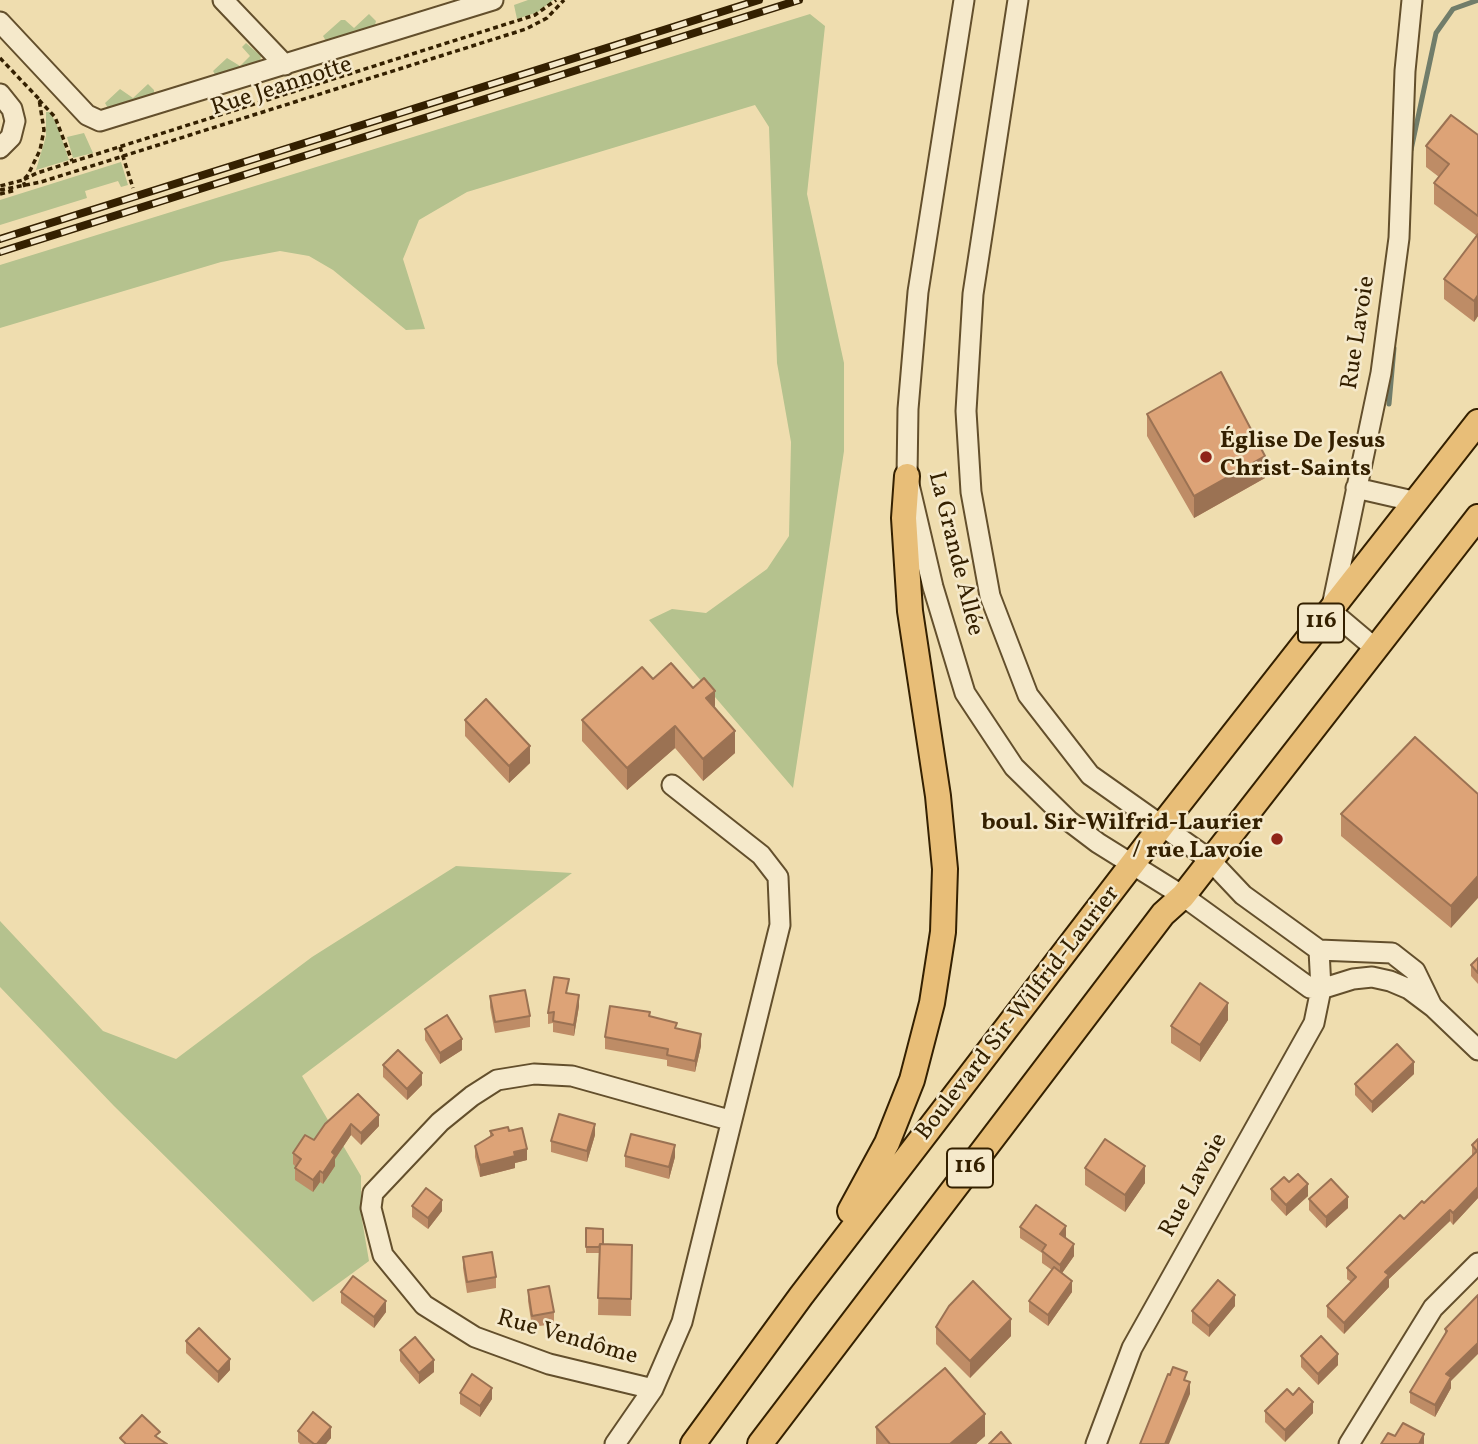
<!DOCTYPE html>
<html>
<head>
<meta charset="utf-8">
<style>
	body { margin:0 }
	canvas { display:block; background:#efddaf }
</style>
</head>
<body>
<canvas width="1478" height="1444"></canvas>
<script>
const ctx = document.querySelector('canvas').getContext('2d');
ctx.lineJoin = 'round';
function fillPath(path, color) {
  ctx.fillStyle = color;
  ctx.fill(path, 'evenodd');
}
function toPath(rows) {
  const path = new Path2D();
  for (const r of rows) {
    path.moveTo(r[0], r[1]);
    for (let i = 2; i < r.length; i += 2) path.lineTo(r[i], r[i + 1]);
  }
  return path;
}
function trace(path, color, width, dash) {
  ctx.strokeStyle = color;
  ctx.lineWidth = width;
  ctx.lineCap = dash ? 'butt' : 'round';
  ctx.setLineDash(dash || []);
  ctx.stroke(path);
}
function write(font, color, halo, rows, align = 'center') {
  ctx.font = font + ' Vollkorn,serif';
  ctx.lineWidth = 5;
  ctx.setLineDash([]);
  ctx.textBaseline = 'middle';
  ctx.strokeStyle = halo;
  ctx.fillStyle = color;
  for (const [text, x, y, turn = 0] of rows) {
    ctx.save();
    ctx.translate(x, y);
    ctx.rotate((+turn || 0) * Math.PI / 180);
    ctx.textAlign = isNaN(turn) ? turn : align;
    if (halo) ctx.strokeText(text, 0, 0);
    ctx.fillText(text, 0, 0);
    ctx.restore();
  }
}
fillPath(toPath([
	[528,0,553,0,538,12,517,19,514,5],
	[369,14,376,21,375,25,326,41,323,36,341,20,345,20,354,28],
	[810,14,825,26,807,194,844,363,844,451,793,788,649,620,672,609,706,613,767,569,789,536,791,442,777,363,769,127,755,105,467,192,419,220,403,259,425,329,406,330,333,270,309,256,280,251,221,262,0,328,0,265],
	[246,43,261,56,260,62,216,76,213,71,227,58,240,66,250,56,242,47],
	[148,84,154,90,154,95,109,110,105,103,120,89,133,98],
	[46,112,50,112,57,125,69,160,36,170,46,136],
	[84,133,93,153,73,158,67,137],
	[121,162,128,185,121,187,118,181,85,191,87,198,0,225,0,200],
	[456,866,572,873,302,1076,361,1176,361,1214,369,1261,313,1302,114,1106,0,987,0,921,103,1031,176,1059,312,957]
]), '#b5c28e');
trace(toPath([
	[1411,150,1436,33,1453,9,1478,0],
	[1389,404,1394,348]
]), '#717d6a', 5);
const minor = toPath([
	[223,0,285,65],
	[964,0,918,292,908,409,907,476,933,587,965,693,1014,767,1069,821,1098,843,1183,896,1310,988,1321,989,1353,979,1372,977,1390,981,1409,989,1433,1007,1478,1050],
	[1018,0,973,294,966,411,971,492,990,596,1028,695,1090,775,1209,859,1243,895,1319,950,1392,953,1415,971,1432,1006],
	[0,22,87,115,100,121,493,0],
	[0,94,12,109,15,121,11,137,0,148],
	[1356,488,1417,502],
	[1376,649,1331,611,1381,373,1399,238,1405,71,1412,0],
	[653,1389,549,1364,475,1337,424,1305,383,1255,371,1208,373,1193,440,1122,472,1096,497,1080,534,1074,572,1076,729,1120],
	[615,1444,653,1389,682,1322,780,925,778,877,761,855,672,785],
	[1096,1444,1132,1348,1314,1023,1321,989,1319,950],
	[1349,1444,1433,1308,1478,1263]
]);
const major = toPath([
	[850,1211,887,1143,912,1080,932,1003,943,932,945,869,938,796,910,611,904,518,907,476],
	[693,1444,801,1296,1163,824,1478,422],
	[760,1444,1163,914,1183,896,1478,517]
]);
trace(minor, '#634f2c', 23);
trace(major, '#342000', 28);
trace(toPath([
	[0,58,39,99,44,130,40,150,28,175,23,180,0,186],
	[39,100,55,117,72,161],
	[120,147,133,188],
	[25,187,23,180,37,173,535,15,556,0],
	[0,190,41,182,526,29,547,18,564,0],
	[0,194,16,190]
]), '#342000', 3.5, [5, 3.5]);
trace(minor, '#f5e9cb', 19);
trace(major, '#e8be78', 24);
const rail = toPath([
	[0,239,759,0],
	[0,252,799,0]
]);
trace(rail, '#342000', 8);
trace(rail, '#f5e9cb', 5, [16]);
fillPath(toPath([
	[1478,135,1478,316,1474,322,1444,299,1444,279,1477,236,1434,204,1434,183,1439,177,1426,167,1426,146],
	[1147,414,1265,478,1194,518,1147,436],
	[653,679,693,688,715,707,735,753,703,781,675,748,627,790,582,741,582,720],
	[465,720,530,763,509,783,465,736],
	[1478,794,1451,928,1341,836,1341,814],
	[1478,958,1478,984,1471,976,1471,965],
	[568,993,579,1006,574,1036,553,1032,553,1023,548,1024,548,1013],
	[490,996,530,1016,530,1027,495,1033,490,1007],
	[650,1017,677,1029,701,1046,695,1072,667,1066,667,1060,605,1049,605,1037],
	[1228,1020,1200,1062,1171,1043,1171,1026],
	[425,1029,462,1050,440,1064,425,1040],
	[383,1065,422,1085,407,1100,383,1077],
	[1414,1074,1372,1113,1355,1095,1355,1084],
	[358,1094,379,1126,361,1145,351,1135,335,1159,335,1166,323,1184,320,1182,313,1192,295,1180,295,1168,296,1167,293,1164,293,1153,314,1140],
	[490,1131,509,1131,527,1160,515,1163,515,1168,480,1177,475,1157,475,1146,490,1137],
	[595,1135,587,1162,551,1152,551,1141],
	[1478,1139,1478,1198,1453,1225,1450,1221,1389,1279,1389,1287,1344,1334,1327,1317,1327,1306,1351,1282,1347,1279,1347,1268,1424,1203,1472,1156,1472,1145],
	[625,1156,675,1157,669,1179,625,1167],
	[1085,1168,1145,1183,1125,1212,1085,1185],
	[1289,1182,1308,1196,1286,1216,1271,1200,1271,1189],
	[1309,1199,1348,1208,1326,1228,1309,1210],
	[412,1206,442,1211,428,1229,412,1217],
	[1020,1227,1066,1237,1074,1256,1062,1273,1072,1292,1048,1326,1029,1312,1029,1301,1052,1270,1042,1263,1042,1253,1020,1238],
	[586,1228,603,1244,632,1245,631,1316,598,1315,599,1253,586,1253],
	[463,1257,496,1277,496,1288,467,1293,463,1268],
	[528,1290,554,1312,554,1324,532,1327,528,1301],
	[341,1292,386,1312,374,1328,341,1303],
	[1478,1295,1451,1381,1451,1388,1435,1417,1410,1403,1410,1392,1445,1335,1445,1329],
	[1235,1306,1209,1337,1192,1323,1192,1311],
	[936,1327,1011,1336,970,1378,936,1344],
	[186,1341,230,1370,218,1383,186,1353],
	[400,1350,434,1372,419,1384,400,1361],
	[1301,1356,1338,1365,1318,1385,1301,1367],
	[460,1393,492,1399,480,1417,460,1404],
	[1265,1411,1313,1413,1285,1442,1265,1422],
	[876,1427,985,1436,976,1444,876,1444],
	[298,1431,331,1438,326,1444,300,1444,298,1442]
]), '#be8c66');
fillPath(toPath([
	[1478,295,1478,316,1474,322,1474,301],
	[1265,456,1265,478,1194,518,1194,496],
	[715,691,715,712,706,698],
	[675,726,675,748,627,790,627,768],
	[735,731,735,753,703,781,703,759],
	[530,746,530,763,509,783,509,766],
	[1478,876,1478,898,1451,928,1451,906],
	[579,995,579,1006,574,1036,574,1025],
	[1228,1003,1228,1020,1200,1062,1200,1045],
	[701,1034,701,1046,695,1072,695,1061],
	[462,1039,462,1050,440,1064,440,1053],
	[1414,1062,1414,1074,1372,1113,1372,1102],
	[422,1073,422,1085,407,1100,407,1089],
	[379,1115,379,1126,361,1145,361,1133],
	[351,1124,351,1135,335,1159,335,1166,323,1184,323,1173,332,1152],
	[595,1124,595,1135,587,1162,587,1151],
	[675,1145,675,1157,669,1179,669,1167],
	[527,1149,527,1160,515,1163,515,1168,480,1177,480,1165,514,1152],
	[1145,1166,1145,1183,1125,1212,1125,1195],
	[320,1171,320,1182,313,1192,313,1180],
	[1308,1184,1308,1196,1286,1216,1286,1205],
	[1478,1187,1478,1198,1453,1225,1453,1213],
	[1348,1197,1348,1208,1326,1228,1326,1217],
	[442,1200,442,1211,428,1229,428,1218],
	[1450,1210,1450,1221,1389,1279,1389,1287,1344,1334,1344,1323,1385,1272],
	[1066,1226,1066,1237,1060,1245,1060,1234],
	[1074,1244,1074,1256,1060,1276,1060,1265],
	[1072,1281,1072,1292,1048,1326,1048,1315],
	[1235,1295,1235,1306,1209,1337,1209,1326],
	[386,1301,386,1312,374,1328,374,1317],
	[1011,1319,1011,1336,970,1378,970,1361],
	[1478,1343,1478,1354,1451,1381,1451,1388,1435,1417,1435,1405,1446,1374],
	[1338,1354,1338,1365,1318,1385,1318,1374],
	[230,1359,230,1370,218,1383,218,1372],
	[434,1360,434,1372,419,1384,419,1373],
	[1190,1382,1190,1394,1169,1444,1165,1444],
	[492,1388,492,1399,480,1417,480,1406],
	[1313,1402,1313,1413,1285,1442,1285,1430],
	[985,1414,985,1436,976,1444,950,1444],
	[331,1427,331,1438,326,1444,317,1444],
	[1424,1434,1424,1444,1419,1444]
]), '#9b7253');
const building = toPath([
	[1451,115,1478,135,1478,216,1434,183,1449,164,1426,146,1451,115],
	[1478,234,1478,295,1474,301,1444,279,1478,234],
	[1221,372,1265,456,1194,496,1147,414,1221,372],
	[671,663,693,688,704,678,715,691,706,698,735,731,703,759,675,726,627,768,582,720,642,667,653,679,671,663],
	[486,699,530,746,509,766,465,720,486,699],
	[1415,737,1478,794,1478,876,1451,906,1341,814,1415,737],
	[1478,958,1478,973,1471,965,1478,958],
	[554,977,569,979,566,993,579,995,574,1025,553,1021,554,1012,548,1013,554,977],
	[1200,983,1228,1003,1200,1045,1171,1026,1200,983],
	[525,990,530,1016,495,1022,490,996,525,990],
	[610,1006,650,1012,649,1016,677,1023,675,1028,701,1034,695,1061,667,1055,668,1049,605,1037,610,1006],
	[447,1015,462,1039,440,1053,425,1029,447,1015],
	[1397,1044,1414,1062,1372,1102,1355,1084,1397,1044],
	[398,1050,422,1073,407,1089,383,1065,398,1050],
	[358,1094,379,1115,361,1133,351,1124,332,1152,335,1155,323,1173,320,1171,313,1180,295,1168,301,1159,293,1153,305,1135,314,1140,325,1124,358,1094],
	[559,1114,595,1124,587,1151,551,1141,559,1114],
	[508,1127,509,1131,522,1128,527,1149,514,1152,515,1156,480,1165,475,1146,493,1135,490,1131,508,1127],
	[631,1134,675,1145,669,1167,625,1156,631,1134],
	[1105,1139,1145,1166,1125,1195,1085,1168,1105,1139],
	[1478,1139,1478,1187,1453,1213,1450,1210,1385,1272,1389,1275,1344,1323,1327,1306,1356,1277,1347,1268,1400,1215,1404,1219,1422,1201,1424,1203,1477,1151,1472,1145,1478,1139],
	[1298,1174,1308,1184,1286,1205,1271,1189,1284,1177,1289,1182,1298,1174],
	[1331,1179,1348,1197,1326,1217,1309,1199,1331,1179],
	[426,1188,442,1200,428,1218,412,1206,426,1188],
	[1036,1205,1066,1226,1060,1234,1074,1244,1060,1265,1042,1251,1046,1245,1020,1227,1036,1205],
	[586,1228,603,1229,603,1244,600,1244,599,1247,586,1247,586,1228],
	[600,1244,632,1245,631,1299,598,1298,600,1244],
	[492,1252,496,1277,467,1282,463,1257,492,1252],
	[1054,1267,1072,1281,1048,1315,1029,1301,1054,1267],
	[353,1276,386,1301,374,1317,341,1292,353,1276],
	[1218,1280,1235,1295,1209,1326,1192,1311,1218,1280],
	[973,1281,1011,1319,970,1361,936,1327,949,1306,973,1281],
	[549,1286,554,1312,532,1316,528,1290,549,1286],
	[1478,1295,1478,1343,1446,1374,1451,1377,1435,1405,1410,1392,1447,1331,1445,1329,1478,1295],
	[199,1328,230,1359,218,1372,186,1341,199,1328],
	[1321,1336,1338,1354,1318,1374,1301,1356,1321,1336],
	[415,1337,434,1360,419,1373,400,1350,415,1337],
	[1173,1367,1187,1372,1184,1380,1190,1382,1165,1444,1140,1444,1168,1374,1170,1375,1173,1367],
	[945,1368,985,1414,950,1444,890,1444,876,1427,945,1368],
	[472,1374,492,1388,480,1406,460,1393,472,1374],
	[1299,1388,1313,1402,1285,1430,1265,1411,1287,1389,1293,1395,1299,1388],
	[313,1412,331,1427,317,1444,314,1444,298,1431,313,1412],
	[142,1415,160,1432,155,1436,167,1444,126,1444,120,1438,142,1415],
	[1403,1423,1424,1434,1419,1444,1381,1444,1388,1433,1395,1436,1403,1423],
	[1001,1432,1011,1444,989,1444,1001,1432]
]);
fillPath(building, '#dda377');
trace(building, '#9b7253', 2);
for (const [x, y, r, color] of [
	[1206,457,7,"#8f2418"],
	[1277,839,7,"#8f2418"]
]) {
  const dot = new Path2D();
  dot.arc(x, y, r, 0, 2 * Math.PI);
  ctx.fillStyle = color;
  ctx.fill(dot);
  trace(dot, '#f5e9cb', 2.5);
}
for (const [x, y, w] of [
	[1321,623,46],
	[970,1168,46]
]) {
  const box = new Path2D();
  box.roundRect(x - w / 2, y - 19.5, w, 39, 5);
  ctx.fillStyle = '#f5e9cb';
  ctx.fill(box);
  trace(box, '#342000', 2);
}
write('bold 23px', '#342000', null, [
	["116",1321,623],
	["116",970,1168]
]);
write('24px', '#342000', '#f5e9cb', [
	["Rue Jeannotte",282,88,-18],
	["Rue Lavoie",1360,333,-81],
	["La Grande Allée",954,554,76],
	["Boulevard Sir-Wilfrid-Laurier",1019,1014,-52],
	["Rue Lavoie",1195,1186,-61],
	["Rue Vendôme",567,1339,16]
]);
write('bold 24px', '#342000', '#f5e9cb', [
	["Église De Jesus",1220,443],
	["Christ-Saints",1220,471],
	["boul. Sir-Wilfrid-Laurier",1263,825,"right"],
	["/ rue Lavoie",1263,853,"right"]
], 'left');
</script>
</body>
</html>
